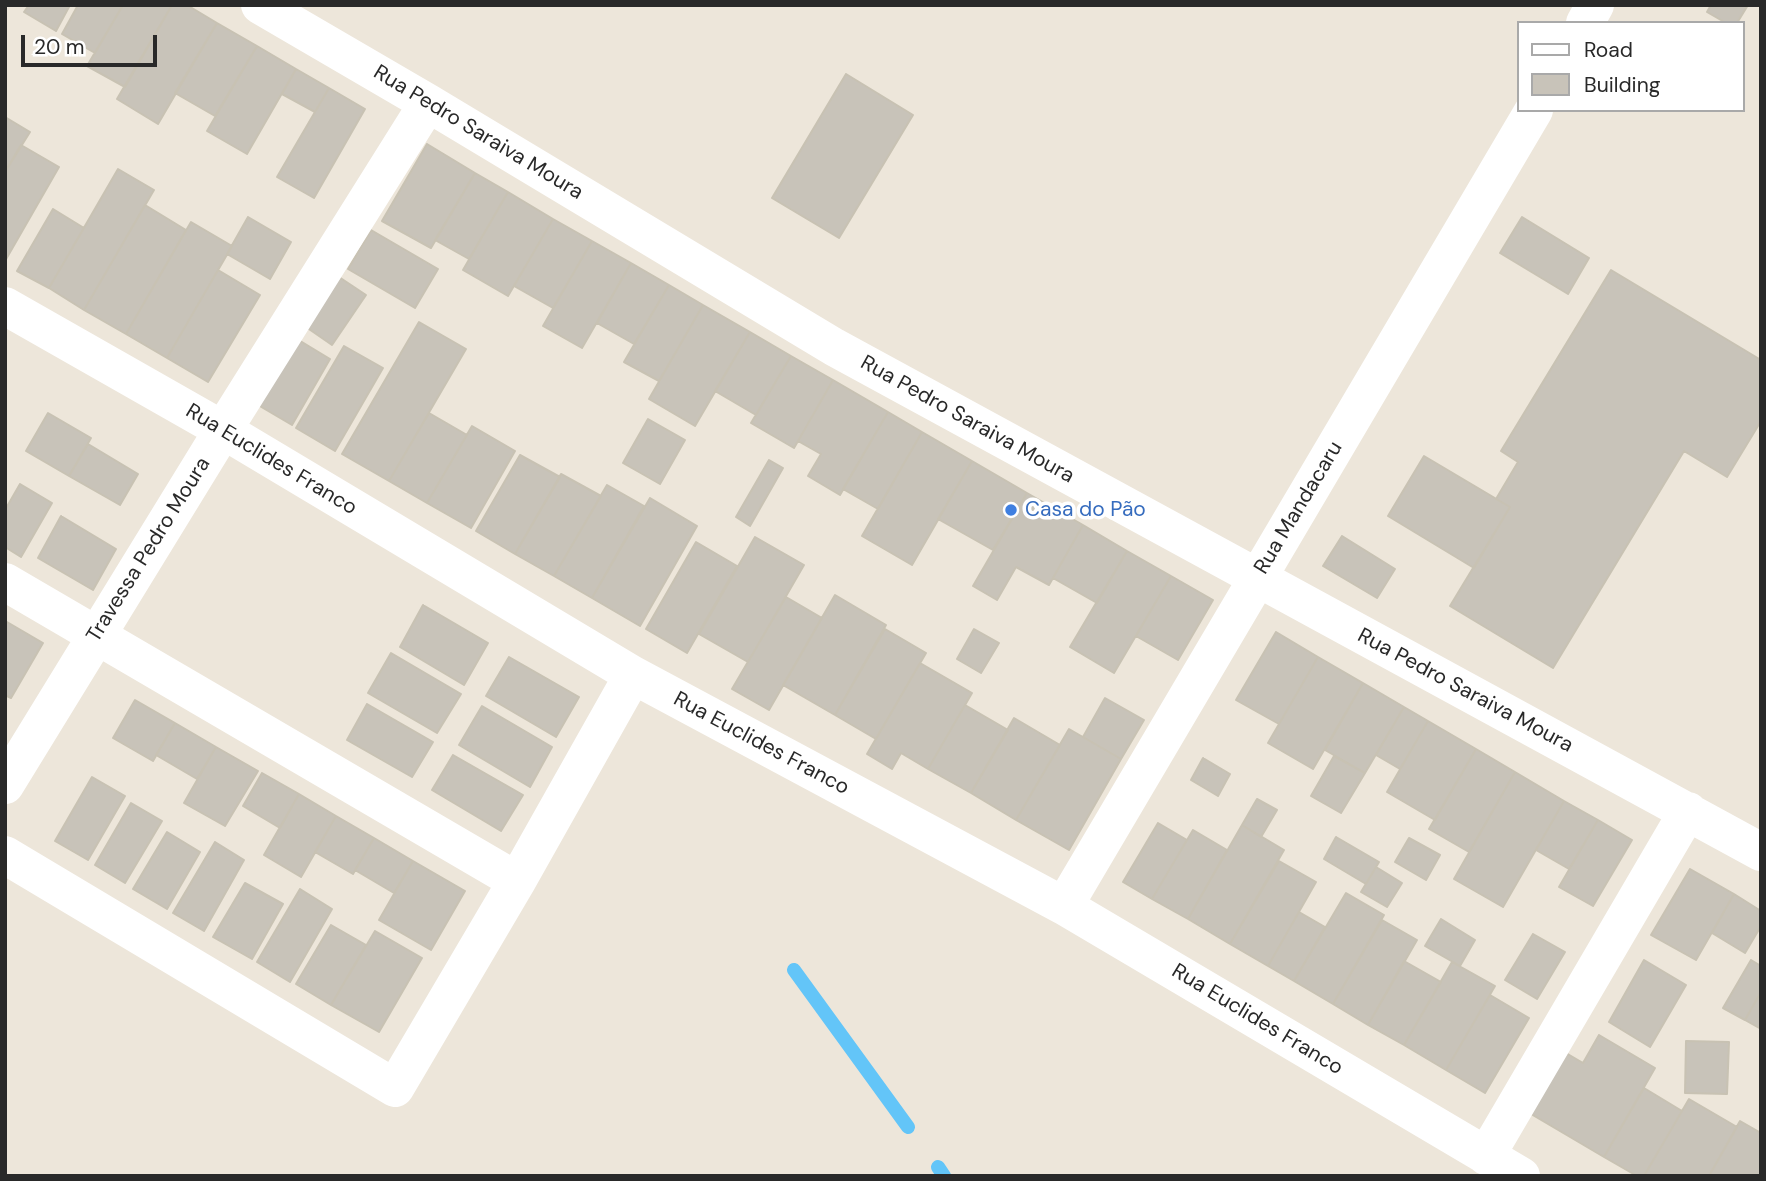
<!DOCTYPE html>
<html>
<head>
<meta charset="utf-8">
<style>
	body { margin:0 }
	#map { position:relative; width:1766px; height:1181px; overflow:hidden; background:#ede6da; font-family:"DM Sans",sans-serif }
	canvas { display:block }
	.frame { position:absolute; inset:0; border:7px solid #292929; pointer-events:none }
	.legend { position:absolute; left:1517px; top:21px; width:228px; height:91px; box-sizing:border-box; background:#fff; border:2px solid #a9a9a9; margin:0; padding:9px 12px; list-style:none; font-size:21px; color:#292929 }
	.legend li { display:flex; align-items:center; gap:14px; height:35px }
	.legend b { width:35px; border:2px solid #a9a9a9 }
	.scale { position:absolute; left:21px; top:35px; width:136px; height:32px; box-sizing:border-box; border:4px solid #292929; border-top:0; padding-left:9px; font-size:21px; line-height:24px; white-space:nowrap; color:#292929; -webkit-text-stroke:5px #fff; paint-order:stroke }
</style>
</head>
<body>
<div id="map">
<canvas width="1766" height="1181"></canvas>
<div class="frame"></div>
<ul class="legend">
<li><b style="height:9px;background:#fff"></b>Road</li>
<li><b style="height:19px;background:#c8c3b9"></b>Building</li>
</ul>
<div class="scale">20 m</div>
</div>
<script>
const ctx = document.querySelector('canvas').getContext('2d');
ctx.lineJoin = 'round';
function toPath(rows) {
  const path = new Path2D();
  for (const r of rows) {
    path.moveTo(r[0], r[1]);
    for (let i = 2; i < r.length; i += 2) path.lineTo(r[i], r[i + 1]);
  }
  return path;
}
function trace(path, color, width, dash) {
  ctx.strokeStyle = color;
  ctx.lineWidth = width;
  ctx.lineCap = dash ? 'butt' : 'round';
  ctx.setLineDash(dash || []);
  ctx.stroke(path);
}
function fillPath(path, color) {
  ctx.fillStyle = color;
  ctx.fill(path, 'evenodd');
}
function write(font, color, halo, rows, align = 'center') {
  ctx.font = font + ' "DM Sans",sans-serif';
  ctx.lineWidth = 7;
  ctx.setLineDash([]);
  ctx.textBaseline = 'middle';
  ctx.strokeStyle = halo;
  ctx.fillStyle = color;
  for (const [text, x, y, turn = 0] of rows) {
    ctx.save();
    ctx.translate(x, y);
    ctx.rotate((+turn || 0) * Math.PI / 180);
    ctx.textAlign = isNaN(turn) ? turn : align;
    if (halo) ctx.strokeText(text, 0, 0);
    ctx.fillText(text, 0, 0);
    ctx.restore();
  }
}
trace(toPath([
	[794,970,908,1127],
	[938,1167,944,1176]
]), '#63c5f8', 14);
const building = toPath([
	[29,5,70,5,56,31,24,12,29,5],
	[78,5,123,5,95,53,62,34,78,5],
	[123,5,172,5,125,87,87,66,123,5],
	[172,5,187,5,217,23,158,124,117,99,172,5],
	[1711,5,1748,5,1737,23,1726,23,1707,12,1711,5],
	[217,23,257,46,215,116,175,93,217,23],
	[257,46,296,69,247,154,207,131,257,46],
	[296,69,329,88,315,112,282,94,296,69],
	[846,74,913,115,839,238,772,198,846,74],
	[329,88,365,109,314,198,277,177,329,88],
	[5,117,30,132,5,172,5,117],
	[427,144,475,173,431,248,382,221,427,144],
	[21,145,59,167,5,261,5,172,21,145],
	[118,169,154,190,84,310,49,288,118,169],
	[475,173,508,192,469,259,435,240,475,173],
	[508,192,553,219,508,296,463,270,508,192],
	[145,205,186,230,126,334,84,310,145,205],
	[53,209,84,228,49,288,17,271,53,209],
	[248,217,291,242,270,279,227,254,248,217],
	[1522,217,1589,258,1568,294,1500,253,1522,217],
	[553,219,592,241,553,308,514,286,553,219],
	[191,222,232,246,167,358,126,334,191,222],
	[371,230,438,269,415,308,348,269,371,230],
	[592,241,631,263,582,348,543,326,592,241],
	[631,263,669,285,634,344,597,323,631,263],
	[218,270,260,295,208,382,167,358,218,270],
	[1611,270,1761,360,1761,421,1727,477,1684,451,1553,668,1450,606,1510,507,1496,499,1518,462,1501,451,1611,270],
	[339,277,366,295,332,345,306,327,339,277],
	[669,285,703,305,659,381,624,362,669,285],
	[703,305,750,332,695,426,649,399,703,305],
	[419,322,466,349,389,481,342,454,419,322],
	[750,332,791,356,756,415,715,391,750,332],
	[297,339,330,359,292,425,258,405,297,339],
	[344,346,383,368,335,451,296,428,344,346],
	[791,356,833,380,794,448,751,423,791,356],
	[833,380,888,412,840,495,808,476,821,454,798,441,833,380],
	[888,412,922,432,878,509,843,489,888,412],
	[48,413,91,438,69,476,26,451,48,413],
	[429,413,467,435,427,503,389,481,429,413],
	[648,419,685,440,660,484,623,463,648,419],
	[472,426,515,451,471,528,427,503,472,426],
	[922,432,972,461,912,565,862,536,922,432],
	[88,444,138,474,120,505,69,476,88,444],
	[520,455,560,477,515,554,476,531,520,455],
	[1424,456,1510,507,1474,568,1388,516,1424,456],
	[769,460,783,468,750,526,736,517,769,460],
	[972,461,1027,493,993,550,938,519,972,461],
	[561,474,601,496,554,576,515,554,561,474],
	[20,484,52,503,21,557,5,547,5,510,20,484],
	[607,485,644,506,592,598,554,576,607,485],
	[1027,493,1083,525,1049,585,1016,567,997,600,973,586,1027,493],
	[650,498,697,526,640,626,592,598,650,498],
	[61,516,116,549,93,590,38,558,61,516],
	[1083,525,1127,551,1097,603,1053,578,1083,525],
	[1342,536,1395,569,1377,598,1323,566,1342,536],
	[755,537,804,565,748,662,699,634,755,537],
	[696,542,737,566,687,653,646,629,696,542],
	[1127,551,1171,576,1114,673,1070,647,1127,551],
	[1171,576,1213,600,1178,660,1136,636,1171,576],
	[835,595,886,625,835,715,783,685,835,595],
	[786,597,822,618,769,710,732,689,786,597],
	[423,605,488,643,464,685,400,647,423,605],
	[7,622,43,643,11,698,5,695,5,625,7,622],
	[885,629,926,653,876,739,835,715,885,629],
	[974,629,999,643,981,673,957,659,974,629],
	[1276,632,1318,657,1279,724,1236,700,1276,632],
	[391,653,461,694,437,733,368,693,391,653],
	[509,657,579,697,556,737,486,696,509,657],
	[1318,657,1363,683,1313,769,1268,743,1318,657],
	[920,663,972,693,928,769,901,753,892,769,867,754,920,663],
	[1363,683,1404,707,1365,773,1325,750,1363,683],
	[1105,698,1144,720,1121,759,1083,737,1105,698],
	[135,700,175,723,153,761,113,738,135,700],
	[367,704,433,742,412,777,347,740,367,704],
	[965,705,1008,730,971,793,928,769,965,705],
	[482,706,552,747,530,787,459,745,482,706],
	[1404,707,1428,721,1400,769,1376,755,1404,707],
	[1014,718,1060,745,1016,820,971,793,1014,718],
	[1428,721,1476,749,1435,820,1387,792,1428,721],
	[175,723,216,747,197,779,156,755,175,723],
	[1069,729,1121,759,1069,850,1016,820,1069,729],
	[216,747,258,771,225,826,184,803,216,747],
	[1476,749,1515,772,1469,852,1429,829,1476,749],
	[453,755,523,795,501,831,432,790,453,755],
	[1334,756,1365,773,1341,813,1311,796,1334,756],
	[1203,758,1230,774,1218,796,1191,780,1203,758],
	[1515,772,1564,801,1503,907,1454,879,1515,772],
	[262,773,299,794,280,828,243,806,262,773],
	[92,777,125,796,88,860,55,841,92,777],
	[299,794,336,816,301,877,264,855,299,794],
	[1257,799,1277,810,1261,837,1242,825,1257,799],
	[1564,801,1598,820,1569,869,1536,850,1564,801],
	[131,803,162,821,125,883,95,865,131,803],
	[336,816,374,838,353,874,315,852,336,816],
	[1598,820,1632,840,1593,906,1559,887,1598,820],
	[1158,823,1187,840,1152,899,1123,882,1158,823],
	[1242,825,1284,850,1230,944,1188,919,1242,825],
	[1193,830,1227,850,1188,919,1152,899,1193,830],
	[167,832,200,852,167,909,133,889,167,832],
	[1336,837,1379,862,1366,884,1324,859,1336,837],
	[374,838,413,861,394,893,355,870,374,838],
	[1409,838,1440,855,1426,880,1395,862,1409,838],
	[215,842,244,860,204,931,173,913,215,842],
	[413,861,465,891,431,950,379,920,413,861],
	[1279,861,1316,882,1268,966,1230,944,1279,861],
	[1376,867,1402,883,1387,907,1361,892,1376,867],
	[1690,869,1734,894,1696,960,1651,935,1690,869],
	[245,883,283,904,252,959,213,937,245,883],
	[300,889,332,909,290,982,257,962,300,889],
	[1346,893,1384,915,1333,1004,1294,981,1346,893],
	[1734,894,1761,911,1761,926,1745,953,1712,933,1734,894],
	[1299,912,1325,927,1294,981,1268,966,1299,912],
	[1441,919,1475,940,1460,966,1425,946,1441,919],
	[1382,920,1417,940,1368,1025,1333,1004,1382,920],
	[331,925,366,945,331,1005,296,984,331,925],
	[375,931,422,958,379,1032,331,1005,375,931],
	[1533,934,1565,952,1537,999,1505,980,1533,934],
	[1644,960,1686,985,1650,1047,1609,1022,1644,960],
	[1751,960,1761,966,1761,992,1745,1020,1723,1008,1751,960],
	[1404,961,1441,982,1404,1045,1368,1025,1404,961],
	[1452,962,1495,986,1446,1070,1404,1045,1452,962],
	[1761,992,1761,1029,1745,1020,1761,992],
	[1490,995,1529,1018,1485,1093,1446,1070,1490,995],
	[1599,1035,1655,1068,1604,1157,1531,1114,1566,1053,1583,1063,1599,1035],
	[1686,1041,1729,1042,1727,1094,1685,1093,1686,1041],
	[1644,1088,1682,1111,1644,1176,1637,1176,1604,1157,1644,1088],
	[1689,1099,1737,1127,1709,1176,1644,1176,1689,1099],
	[1740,1121,1761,1133,1761,1176,1709,1176,1740,1121]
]);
fillPath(building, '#c8c3b9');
trace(building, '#c8c2b3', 2);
trace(toPath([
	[260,5,428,103,834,347,1761,852],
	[1585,23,1595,5],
	[5,306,223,430,633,675,1064,906,1521,1176],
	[5,582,517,881],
	[5,785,223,430,428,103],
	[5,855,395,1088,517,881,633,675],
	[1064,906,1534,110],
	[1486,1156,1688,811]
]), '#fff', 38);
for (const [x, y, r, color] of [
	[1011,510,7,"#3f7fe0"]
]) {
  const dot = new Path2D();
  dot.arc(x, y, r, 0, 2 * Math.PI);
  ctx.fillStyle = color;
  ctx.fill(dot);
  trace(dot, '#fff', 2.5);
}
write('21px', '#292929', '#fff', [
	["Rua Pedro Saraiva Moura",478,133,31],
	["Rua Pedro Saraiva Moura",967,420,29],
	["Rua Euclides Franco",271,460,31],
	["Rua Mandacaru",1299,508,-59],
	["Travessa Pedro Moura",149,550,-58],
	["Rua Pedro Saraiva Moura",1465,691,28],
	["Rua Euclides Franco",761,744,28],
	["Rua Euclides Franco",1257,1020,31]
]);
write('21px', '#366cbe', '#fff', [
	["Casa do Pão",1025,510]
], 'left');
</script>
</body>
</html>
